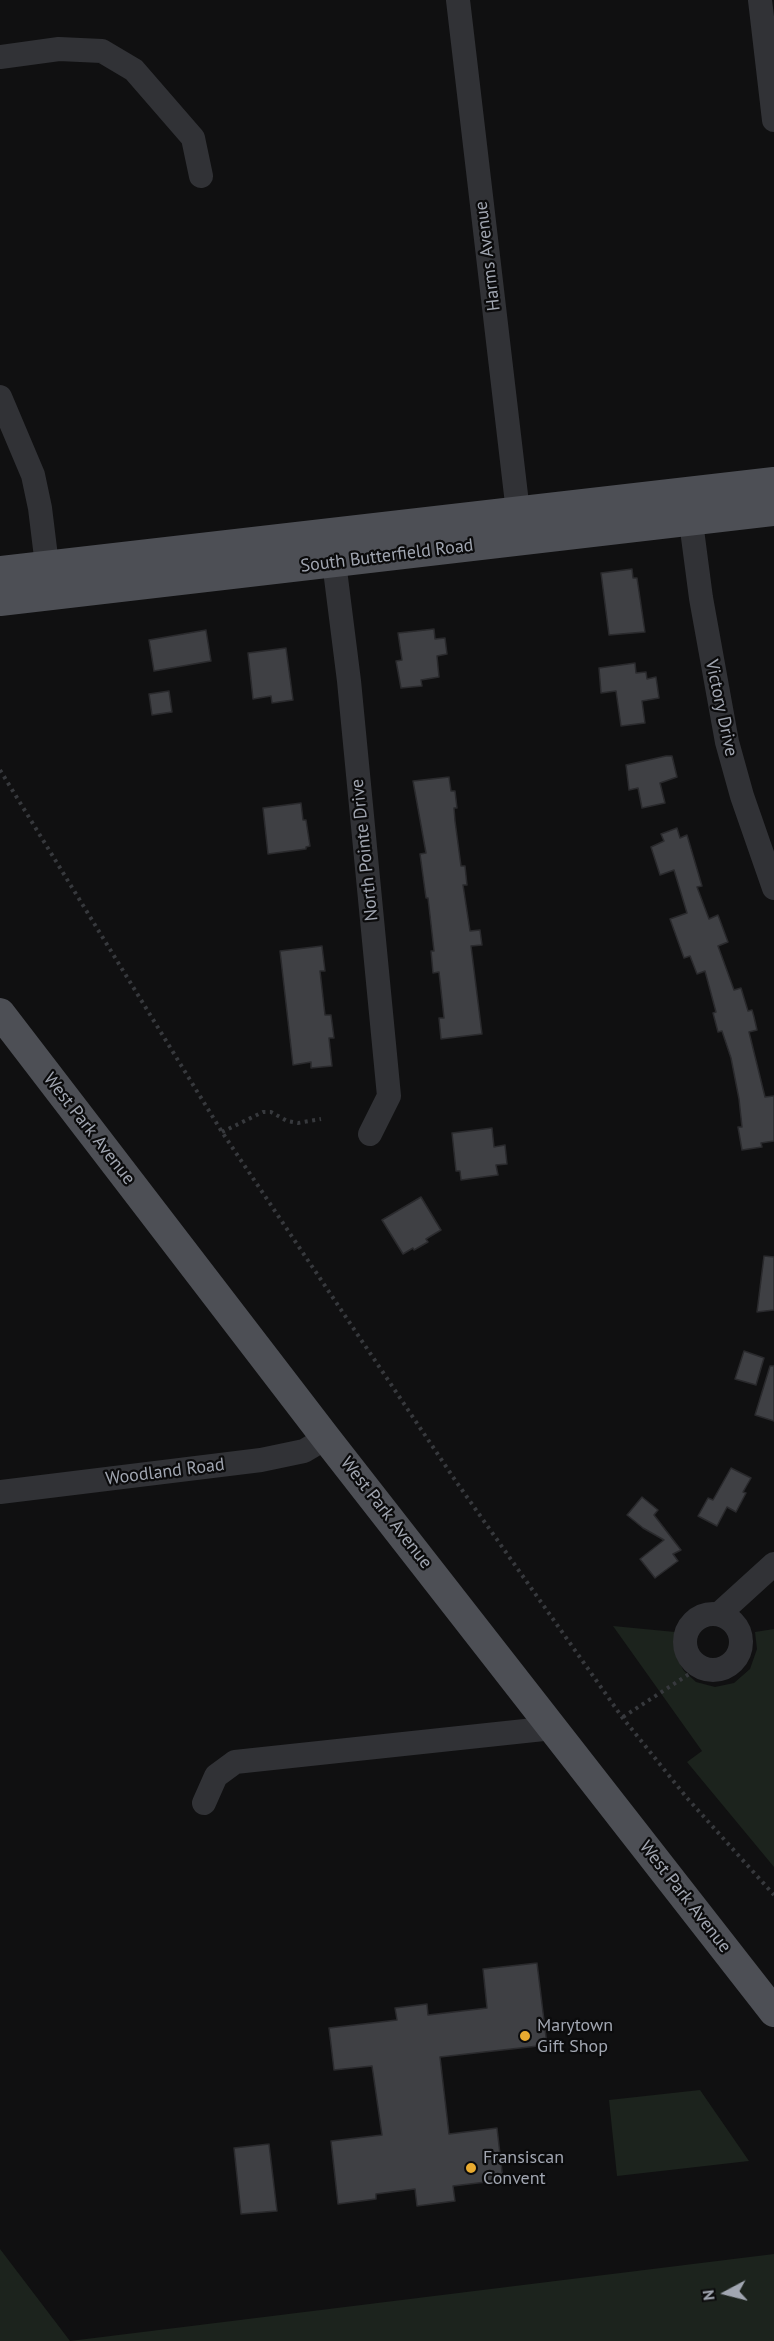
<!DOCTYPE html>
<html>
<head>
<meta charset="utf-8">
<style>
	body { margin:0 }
	#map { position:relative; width:774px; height:2341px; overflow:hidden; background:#101011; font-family:"PT Sans",sans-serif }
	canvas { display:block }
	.north { position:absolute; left:696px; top:2263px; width:60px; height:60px; -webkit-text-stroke:4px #0b0b0c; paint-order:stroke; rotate:263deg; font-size:16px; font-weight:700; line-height:24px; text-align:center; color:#a1a6b1 }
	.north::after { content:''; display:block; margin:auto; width:21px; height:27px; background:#a1a6b1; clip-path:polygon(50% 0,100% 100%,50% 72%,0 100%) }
</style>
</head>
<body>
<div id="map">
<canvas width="774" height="2341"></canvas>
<div class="north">N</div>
</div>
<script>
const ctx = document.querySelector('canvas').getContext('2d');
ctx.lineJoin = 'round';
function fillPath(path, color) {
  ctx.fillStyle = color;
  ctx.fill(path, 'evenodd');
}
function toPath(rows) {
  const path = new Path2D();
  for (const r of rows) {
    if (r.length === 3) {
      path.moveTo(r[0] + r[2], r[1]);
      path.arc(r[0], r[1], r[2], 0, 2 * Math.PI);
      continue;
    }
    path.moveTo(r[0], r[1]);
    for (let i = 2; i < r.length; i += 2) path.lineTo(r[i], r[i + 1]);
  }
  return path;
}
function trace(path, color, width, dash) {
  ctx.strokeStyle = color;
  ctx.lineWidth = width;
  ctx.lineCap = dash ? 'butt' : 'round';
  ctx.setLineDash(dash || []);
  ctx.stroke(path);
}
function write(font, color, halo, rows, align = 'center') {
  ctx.font = font + ' "PT Sans",sans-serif';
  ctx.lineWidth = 4.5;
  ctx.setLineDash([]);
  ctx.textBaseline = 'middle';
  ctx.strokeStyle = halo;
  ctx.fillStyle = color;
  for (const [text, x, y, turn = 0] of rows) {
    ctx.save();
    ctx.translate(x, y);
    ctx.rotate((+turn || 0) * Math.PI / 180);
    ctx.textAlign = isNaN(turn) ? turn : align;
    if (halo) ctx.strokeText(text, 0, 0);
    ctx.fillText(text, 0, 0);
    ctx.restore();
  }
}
fillPath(toPath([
	[613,1626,675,1632,676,1657,684,1671,696,1682,715,1687,734,1683,750,1669,757,1649,755,1632,774,1629,774,1867,687,1762,702,1751],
	[700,2090,749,2161,617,2176,609,2100],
	[0,2249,70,2341,774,2254,774,2341,0,2341]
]), '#1c231d');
const building = toPath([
	[632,569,633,578,637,578,645,632,609,635,601,573,632,569],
	[434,629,435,639,445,638,447,654,437,656,439,677,421,680,422,686,401,688,396,661,402,660,398,633,434,629],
	[206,630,211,661,154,671,149,640,206,630],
	[286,648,293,700,272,703,271,696,253,699,248,653,286,648],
	[635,663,636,673,646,672,647,679,656,677,659,698,642,701,645,723,621,726,616,691,601,693,599,668,635,663],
	[169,691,172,712,152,715,149,694,169,691],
	[666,756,672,756,677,777,660,783,665,803,642,808,638,788,629,790,626,765,666,756],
	[449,777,451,791,455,791,457,808,454,808,455,821,461,866,465,866,467,885,463,885,470,931,480,930,482,945,471,946,482,1034,441,1039,439,1018,444,1018,439,972,433,973,431,951,434,951,428,898,426,898,420,854,426,853,413,781,449,777],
	[301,803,303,820,306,820,310,846,306,847,306,849,268,854,263,808,301,803],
	[677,828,680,838,687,835,702,886,697,887,709,919,718,915,728,942,718,946,734,990,741,988,748,1011,752,1010,754,1017,757,1030,749,1032,765,1097,774,1096,774,1141,761,1143,762,1147,742,1150,738,1127,742,1127,739,1099,731,1058,722,1031,718,1032,713,1013,716,1012,705,971,697,974,690,956,684,958,670,919,687,913,674,870,660,875,651,847,664,841,661,834,677,828],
	[322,946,325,971,320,971,325,1015,331,1015,334,1038,329,1038,332,1066,311,1068,311,1062,293,1065,280,951,322,946],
	[492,1128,494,1147,505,1145,507,1164,496,1165,498,1175,461,1180,460,1171,456,1171,452,1133,492,1128],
	[421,1197,441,1230,426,1239,428,1242,414,1250,413,1248,403,1254,382,1220,421,1197],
	[764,1256,774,1257,774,1310,757,1312,764,1256],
	[744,1351,764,1358,756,1385,735,1379,744,1351],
	[770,1366,774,1366,774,1421,755,1415,770,1366],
	[731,1468,751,1478,743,1492,746,1493,736,1512,727,1507,717,1526,698,1516,708,1498,713,1500,731,1468],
	[642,1497,658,1510,654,1515,681,1550,673,1554,678,1561,655,1578,640,1559,664,1540,643,1528,627,1515,642,1497],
	[537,1963,547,2045,440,2057,449,2134,497,2128,503,2180,453,2186,455,2201,417,2206,415,2189,376,2194,376,2199,338,2204,331,2141,382,2135,372,2066,334,2070,329,2028,397,2020,395,2008,427,2004,428,2015,487,2008,483,1969,537,1963],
	[269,2144,277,2211,241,2214,234,2148,269,2144]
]);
fillPath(building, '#3f4044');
trace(building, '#2a2a2d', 1.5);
trace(toPath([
	[0,770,222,1132,455,1480,622,1717,687,1798,774,1895],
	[222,1132,263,1112,271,1112,287,1121,298,1123,321,1119],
	[623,1717,700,1667]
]), '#37393d', 4, [3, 4.5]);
trace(toPath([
	[458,0,518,512],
	[760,0,774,120],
	[0,57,59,49,102,51,134,70,193,138,201,176],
	[0,397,33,475,40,508,47,565],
	[691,522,701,598,727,742,742,796,774,888],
	[334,562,349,681,389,1096,370,1134],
	[0,1492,261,1460,304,1451,326,1438],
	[713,1642,28],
	[719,1614,774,1564],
	[204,1803,216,1776,235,1762,553,1728]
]), '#313236', 24);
trace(toPath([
	[0,571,774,482],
	[0,601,774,511],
	[0,1013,326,1438,774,2012]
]), '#4d4f55', 30);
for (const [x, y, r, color] of [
	[525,2036,6,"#e9ab30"],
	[471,2168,6,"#e9ab30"]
]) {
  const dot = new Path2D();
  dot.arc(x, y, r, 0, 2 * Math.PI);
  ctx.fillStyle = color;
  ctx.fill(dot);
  trace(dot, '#0b0b0c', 2);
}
write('18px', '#a1a6b1', '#0b0b0c', [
	["Harms Avenue",488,256,-97],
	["South Butterfield Road",387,556,-7],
	["Victory Drive",721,708,78],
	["North Pointe Drive",365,850,-96],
	["West Park Avenue",89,1129,52],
	["Woodland Road",165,1472,-7],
	["West Park Avenue",386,1513,52],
	["West Park Avenue",685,1897,52]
]);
write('18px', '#a1a6b1', '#0b0b0c', [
	["Marytown",537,2026],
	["Gift Shop",537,2047],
	["Fransiscan",483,2158],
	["Convent",483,2179]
], 'left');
</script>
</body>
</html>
